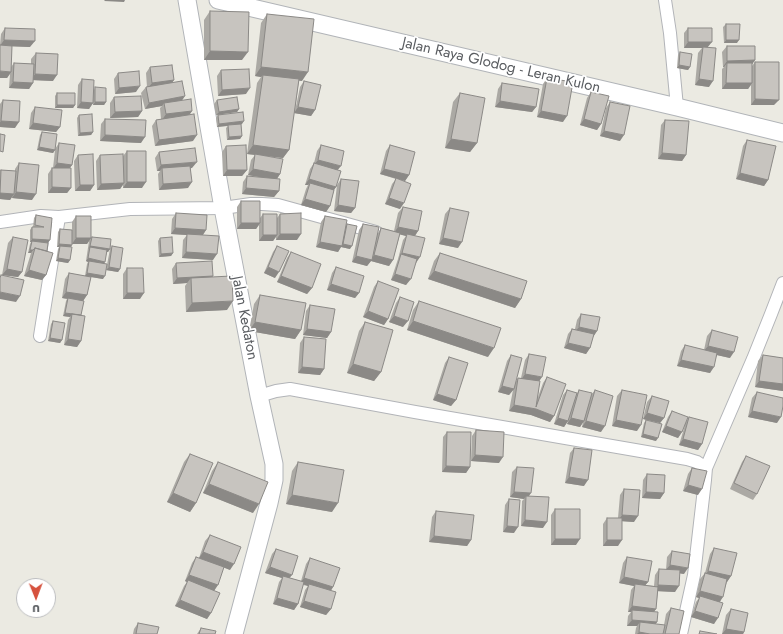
<!DOCTYPE html>
<html>
<head>
<meta charset="utf-8">
<style>
	body { margin:0 }
	#map { position:relative; width:783px; height:634px; overflow:hidden; background:#ebeae2; font-family:Jost,sans-serif }
	canvas { display:block }
	.north { position:absolute; left:16px; top:578px; width:40px; height:40px; box-sizing:border-box; background:#fff; border:1px solid #bdbec0; border-radius:50%; rotate:179deg; font-size:11px; font-weight:700; line-height:16px; text-align:center; color:#5a5d61 }
	.north::after { content:''; display:block; margin:auto; width:14px; height:18px; background:#d6523e; clip-path:polygon(50% 0,100% 100%,50% 72%,0 100%) }
</style>
</head>
<body>
<div id="map">
<canvas width="783" height="634"></canvas>
<div class="north">U</div>
</div>
<script>
const ctx = document.querySelector('canvas').getContext('2d');
ctx.lineJoin = 'round';
function toPath(rows) {
  const path = new Path2D();
  for (const r of rows) {
    path.moveTo(r[0], r[1]);
    for (let i = 2; i < r.length; i += 2) path.lineTo(r[i], r[i + 1]);
  }
  return path;
}
function trace(path, color, width, dash) {
  ctx.strokeStyle = color;
  ctx.lineWidth = width;
  ctx.lineCap = dash ? 'butt' : 'round';
  ctx.setLineDash(dash || []);
  ctx.stroke(path);
}
function fillPath(path, color) {
  ctx.fillStyle = color;
  ctx.fill(path, 'evenodd');
}
function write(font, color, halo, rows, align = 'center') {
  ctx.font = font + ' Jost,sans-serif';
  ctx.lineWidth = 3.5;
  ctx.setLineDash([]);
  ctx.textBaseline = 'middle';
  ctx.strokeStyle = halo;
  ctx.fillStyle = color;
  for (const [text, x, y, turn = 0] of rows) {
    ctx.save();
    ctx.translate(x, y);
    ctx.rotate((+turn || 0) * Math.PI / 180);
    ctx.textAlign = isNaN(turn) ? turn : align;
    if (halo) ctx.strokeText(text, 0, 0);
    ctx.fillText(text, 0, 0);
    ctx.restore();
  }
}
const street = toPath([
	[665,0,670,33,677,107],
	[0,222,41,216,59,217,130,209,223,208,251,204,262,204,278,205,376,232],
	[40,336,59,217],
	[259,396,276,391,290,389,415,412,687,459,697,462,706,468,705,480,694,575,681,634],
	[706,468,753,359,771,314,783,283]
]);
const secondary = toPath([
	[187,0,223,208,259,396,274,464,274,480,269,503,234,634],
	[218,0,677,107,783,133]
]);
trace(street, '#b2b4b8', 14);
trace(secondary, '#b1b4b8', 19);
trace(street, '#fff', 12);
trace(secondary, '#fff', 17);
fillPath(toPath([
	[210,11,242,60,204,60,204,20],
	[267,14,302,81,299,80,295,111,300,87,304,81,315,110,311,116,294,113,289,150,283,158,261,155,280,174,277,179,279,191,274,197,242,194,243,182,247,176,264,178,248,175,251,160,255,155,247,154,257,83,261,77,255,76,261,23],
	[726,24,737,43,724,43,723,27],
	[5,28,30,47,12,46,11,67,14,63,31,64,31,59,36,53,53,81,33,80,33,83,29,89,9,88,10,74,7,78,0,45,1,34],
	[688,28,708,47,709,87,695,85,698,53,702,48,684,48,684,33],
	[727,46,755,60,752,64,752,66,755,62,774,105,751,105,751,85,748,89,722,89,722,69,724,67,723,67,722,52],
	[680,52,690,67,688,70,677,68,678,55],
	[150,67,174,80,172,82,182,100,192,111,189,115,193,141,155,146,152,126,156,120,161,119,160,108,162,106,145,109,141,93,146,87,147,87,146,73],
	[221,70,246,94,218,96,217,76],
	[118,73,136,92,115,94,114,79],
	[547,78,563,122,537,117,543,84],
	[82,79,94,90,95,87,106,102,104,105,93,105,93,103,89,109,77,108,78,85],
	[502,83,536,107,532,112,495,107,498,89],
	[591,92,601,124,597,130,580,125,587,98],
	[57,93,75,105,73,108,55,108,55,96],
	[460,93,477,143,470,152,445,148,453,102],
	[114,97,142,111,138,117,110,118,110,103],
	[3,100,15,128,0,127,0,104],
	[217,100,239,109,237,112,221,114,242,124,241,124,242,136,240,139,227,140,226,128,228,126,217,127,216,118,218,115,216,115,214,104],
	[610,102,620,141,600,136,606,108],
	[35,107,60,127,56,132,29,129,31,113],
	[79,115,93,132,91,135,78,136,77,118],
	[105,119,141,143,100,141,101,124],
	[665,120,686,155,682,161,658,159,661,125],
	[42,132,55,149,59,143,72,165,70,168,71,188,67,193,48,193,48,174,52,168,53,168,55,150,53,153,37,150,40,135],
	[747,140,768,180,764,186,736,179,743,146],
	[321,145,337,170,336,187,334,190,330,206,326,212,301,205,306,189,308,185,305,185,310,169,314,163,317,151],
	[390,145,409,175,405,181,400,180,400,209,385,204,392,184,396,179,380,174,386,151],
	[226,146,247,170,242,176,223,176,222,152],
	[127,151,142,188,123,188,123,185,120,189,97,190,96,161,100,155,123,156],
	[159,152,192,168,191,168,188,188,159,190,158,174,160,171,157,171,155,158],
	[78,155,94,185,90,191,75,191,74,161],
	[19,163,32,200,12,198,12,197,10,200,0,199,0,170,1,170,15,171,15,169],
	[341,179,355,208,351,213,334,211,337,185],
	[241,201,260,218,263,214,277,218,280,214,297,240,276,240,276,237,273,241,259,241,259,225,256,229,237,229,237,207],
	[403,207,418,231,415,236,416,262,406,285,391,280,398,259,403,240,406,236,400,234,393,260,389,266,371,261,367,266,352,262,359,230,363,224,378,233,381,228,394,231,398,213],
	[450,208,458,248,439,244,445,214],
	[176,213,206,230,203,235,213,260,182,258,183,240,187,235,171,234,172,219],
	[36,215,48,243,42,242,47,251,46,275,42,280,24,276,31,253,28,253,30,244,31,242,30,242,30,230,32,227,33,227,34,218],
	[76,216,91,237,110,249,108,252,107,252,104,263,103,279,91,277,87,295,83,301,81,315,81,341,77,347,64,345,68,320,70,317,63,316,66,301,67,299,62,298,65,279,69,273,85,276,87,264,88,262,86,261,89,241,87,244,72,244,70,247,70,260,68,263,56,261,58,249,59,247,57,247,58,232,60,229,72,230,72,222],
	[325,216,346,226,347,224,350,249,341,247,338,252,316,247,321,222],
	[13,237,22,272,18,277,2,275,8,243],
	[160,238,173,253,171,256,159,257,158,241],
	[112,246,120,269,118,272,106,270,110,249],
	[277,246,275,278,264,273,273,252],
	[291,252,312,288,307,294,277,282,287,258],
	[440,253,521,299,515,308,428,279,434,261],
	[176,263,212,277,227,310,186,312,185,286,187,283,173,284,172,269],
	[336,267,359,293,355,298,327,290,332,273],
	[127,268,140,299,123,299,123,274],
	[378,281,388,319,384,325,363,317,374,287],
	[260,295,301,330,295,339,249,331,254,304],
	[400,297,403,327,389,322,396,303],
	[419,301,488,357,407,330,413,310],
	[310,305,331,332,327,338,303,335,306,311],
	[581,314,597,331,593,337,590,348,586,354,564,348,568,334,572,329,575,329,577,320],
	[53,321,62,340,60,343,48,341,51,324],
	[365,322,381,372,374,381,347,373,359,331],
	[712,330,730,358,717,355,710,373,677,366,681,351,685,345,704,350,707,336],
	[304,337,324,369,320,375,298,373,300,343],
	[529,354,539,381,538,397,543,383,547,377,554,416,550,422,531,415,509,411,513,390,509,395,498,392,507,361,511,355,516,381,518,378,521,378,525,360],
	[763,355,783,358,783,391,755,387,758,361],
	[449,357,456,400,451,406,433,400,445,363],
	[567,390,577,393,579,390,591,395,595,390,601,432,582,427,583,422,580,427,567,424,568,421,564,427,554,424,563,395],
	[622,390,637,431,612,426,617,396],
	[757,392,777,423,748,417,752,398],
	[652,396,664,418,660,423,643,419,647,402],
	[672,411,685,423,689,417,702,444,698,450,679,445,685,425,682,432,678,438,662,432,668,417],
	[646,420,656,441,641,437,644,423],
	[476,430,499,463,471,461,472,436],
	[447,432,470,467,466,473,442,472,443,437],
	[574,448,584,486,565,483,570,453],
	[190,454,196,503,190,512,167,502,184,462],
	[746,456,757,494,753,500,730,489,742,462],
	[218,462,253,513,203,493,212,471],
	[298,462,332,512,286,504,292,471],
	[517,467,529,496,543,528,521,526,522,501,524,499,510,497,512,472],
	[692,468,698,495,683,491,688,474],
	[647,474,664,493,660,499,642,498,643,480],
	[624,489,634,522,622,521,618,546,603,546,603,524,607,518,618,518,620,495],
	[509,499,514,533,503,532,505,505],
	[555,509,576,545,551,545,551,515],
	[436,511,471,540,467,546,429,542,432,517],
	[210,535,230,570,224,567,214,591,211,613,207,619,175,606,184,586,187,582,185,581,192,563,196,557,217,565,199,558,205,541],
	[714,548,731,576,727,582,720,602,714,624,691,617,696,602,699,598,696,597,700,579,705,573,710,554],
	[276,549,290,578,301,581,306,564,310,558,333,587,331,591,331,609,326,615,300,607,305,590,308,586,303,585,298,604,294,610,273,604,279,582,282,578,265,573,272,554],
	[672,551,684,574,679,573,675,592,658,591,656,609,654,611,657,622,655,624,664,625,666,614,671,608,679,634,635,634,636,628,637,626,627,626,628,616,631,612,628,612,631,590,634,586,619,583,623,563,627,557,648,582,645,585,654,586,655,575,659,569,666,570,667,557],
	[731,609,744,632,743,634,722,634,726,615],
	[138,623,157,634,133,634,134,629],
	[201,628,215,634,197,634]
]), '#aba9a4');
fillPath(toPath([
	[105,0,125,0,124,2,104,1],
	[4,40,35,41,30,47,0,46],
	[726,40,739,40,737,43,724,43],
	[688,42,712,42,707,48,684,48],
	[210,51,248,52,242,60,204,60],
	[755,60,751,66,727,63,724,67,723,67,727,61],
	[679,65,690,67,688,70,677,68],
	[261,67,308,72,302,81,263,77,263,75,261,77,255,76],
	[0,71,11,72,7,78,0,78],
	[35,74,57,75,53,81,31,80],
	[699,79,713,81,709,87,695,85],
	[174,80,170,86,148,88,152,83],
	[13,82,33,83,29,89,9,88],
	[726,83,752,83,748,89,722,89],
	[140,86,136,92,115,94,119,88],
	[250,88,246,94,218,96,222,90],
	[185,96,181,102,164,103,162,106,145,109,149,103],
	[755,99,779,100,774,105,751,105],
	[500,101,536,107,532,112,495,107],
	[81,102,93,103,89,109,77,108],
	[95,102,106,102,104,105,93,105],
	[57,105,75,105,73,108,55,108],
	[298,107,315,110,311,116,294,113],
	[239,109,237,112,216,115,219,112],
	[142,111,138,117,110,118,115,112],
	[192,111,188,117,162,120,166,114],
	[541,111,567,116,563,122,537,117],
	[584,119,601,124,597,130,580,125],
	[1,121,19,122,15,128,0,127,0,122],
	[244,121,242,124,217,127,219,124],
	[33,123,60,127,56,132,29,129],
	[604,131,624,135,620,141,600,136],
	[93,132,91,135,78,136,80,133],
	[105,135,145,137,141,143,100,141],
	[197,135,193,141,155,146,159,140],
	[242,136,240,139,227,140,229,137],
	[451,139,477,143,470,152,445,148],
	[253,145,289,150,283,158,247,154],
	[39,147,55,150,53,153,37,150],
	[662,153,686,155,682,161,658,159],
	[318,160,341,166,336,172,313,166],
	[197,162,192,168,162,170,162,168,160,171,157,171,161,165],
	[57,163,72,165,68,170,53,169],
	[253,169,280,174,276,180,248,175],
	[384,169,409,175,405,181,380,174],
	[227,170,247,170,242,176,223,176],
	[740,173,768,180,764,186,736,179],
	[309,179,336,187,332,193,310,183,308,185,305,185],
	[127,182,146,182,142,188,123,188],
	[192,182,188,188,159,190,163,184],
	[124,183,120,189,97,190,101,184],
	[80,185,94,185,90,191,75,191],
	[52,187,71,188,67,193,48,193],
	[246,188,279,191,274,197,242,194],
	[16,192,36,194,32,200,12,198],
	[0,193,14,194,10,200,0,199],
	[389,198,404,203,400,209,385,204],
	[305,199,330,206,326,212,301,205],
	[338,205,355,208,351,213,334,211],
	[241,223,260,223,256,229,237,229],
	[398,227,418,231,414,237,407,234,406,236,394,233],
	[175,228,206,230,202,236,171,234],
	[280,234,301,234,297,240,276,240],
	[263,235,277,235,273,241,259,241],
	[76,238,91,238,87,244,72,244],
	[443,238,462,242,458,248,439,244],
	[32,239,50,240,48,243,30,242],
	[320,242,343,244,352,246,350,249,341,247,338,252,316,247],
	[59,244,72,245,70,248,60,246,59,247,57,247],
	[90,246,110,249,108,252,89,250,90,247,88,249],
	[30,250,33,250,31,253,28,253],
	[186,252,217,254,213,260,182,258],
	[173,253,171,256,159,257,161,254],
	[402,253,420,257,416,263,401,254,398,259],
	[374,255,393,260,389,266,371,261,367,266,352,262,356,256,371,260],
	[58,258,70,260,68,263,56,261],
	[88,258,105,262,103,265,89,261,88,262,86,261],
	[109,267,120,269,118,272,106,270],
	[268,267,279,272,275,278,264,273],
	[7,269,22,272,18,277,2,275],
	[29,270,46,275,42,280,24,276],
	[434,271,521,299,515,308,428,279],
	[87,273,105,276,103,279,85,276],
	[395,274,411,279,406,285,391,280],
	[213,276,209,282,191,278,187,283,173,284,177,278],
	[281,276,312,288,307,294,277,282],
	[331,284,359,293,355,298,327,290],
	[0,292,20,296,16,302,0,299],
	[66,292,87,295,83,301,62,298],
	[127,293,144,293,140,299,123,299],
	[233,301,227,310,186,312,192,303],
	[368,311,388,319,384,325,363,317],
	[65,313,72,314,70,317,63,316],
	[394,316,408,321,403,327,389,322],
	[413,321,494,348,488,357,407,330],
	[255,322,301,330,295,339,249,331],
	[579,327,597,331,593,337,574,333],
	[307,329,331,332,327,338,303,335],
	[50,338,62,340,60,343,48,341],
	[68,339,81,341,77,347,64,345],
	[568,343,590,348,586,354,564,348],
	[708,346,734,352,730,358,703,352],
	[681,360,714,367,710,373,677,366],
	[353,364,381,372,374,381,347,373],
	[302,367,324,369,320,375,298,373],
	[525,374,542,377,538,383,521,380],
	[759,381,783,384,783,391,755,387],
	[502,386,514,389,509,395,498,392],
	[437,394,456,400,451,406,433,400],
	[514,405,536,409,554,416,550,422,531,415,509,411],
	[752,411,781,417,777,423,748,417],
	[647,413,664,418,660,423,643,419],
	[558,418,568,421,564,427,554,424],
	[571,418,584,421,580,427,567,424],
	[616,420,641,425,637,431,612,426],
	[586,421,605,426,601,432,582,427],
	[666,426,682,432,678,438,662,432],
	[643,434,658,438,656,441,641,437],
	[683,439,702,444,698,450,679,445],
	[475,455,503,457,499,463,471,461],
	[446,466,470,467,466,473,442,472],
	[569,477,588,480,584,486,565,483],
	[209,484,259,504,253,513,203,493],
	[688,485,702,489,698,495,683,491],
	[514,492,531,493,527,499,526,496,524,499,510,497],
	[646,492,664,493,660,499,642,498],
	[173,493,196,503,190,512,167,502],
	[292,495,338,503,332,512,286,504],
	[622,515,638,516,634,522,618,521],
	[525,520,547,522,543,528,521,526],
	[507,526,518,527,514,533,503,532],
	[434,536,471,540,467,546,429,542],
	[555,539,580,539,576,545,551,545],
	[607,540,622,540,618,546,603,546],
	[203,552,234,564,230,570,199,558],
	[670,565,688,568,684,574,665,571],
	[270,567,292,575,288,580,283,576,282,578,265,573],
	[708,571,731,576,727,582,704,577],
	[189,575,218,585,214,591,188,580,187,582,185,581],
	[624,577,648,582,644,587,635,584,634,586,619,583],
	[304,578,333,587,329,593,309,584,308,586,300,583],
	[658,585,679,586,675,592,654,591],
	[700,591,723,597,719,603,700,596,699,598,696,597],
	[277,598,298,604,294,610,273,604],
	[180,600,211,613,207,619,175,606],
	[304,601,331,609,326,615,300,607],
	[632,606,656,609,652,615,632,610,631,612,628,612],
	[695,611,718,618,714,624,691,617],
	[632,620,657,622,653,628,640,622,637,626,627,626],
	[726,629,744,632,743,634,722,634],
	[639,632,650,634,637,634]
]), '#8b8986');
const building = toPath([
	[210,11,249,12,248,52,210,51,210,11],
	[267,14,314,19,308,72,261,67,267,14],
	[726,24,740,24,739,40,726,40,726,24],
	[5,28,35,29,35,41,4,40,5,28],
	[688,28,712,28,712,42,688,42,688,28],
	[0,45,12,46,11,72,0,71,0,45],
	[727,46,755,46,755,60,727,61,727,46],
	[703,47,716,48,713,81,699,79,703,47],
	[680,52,692,54,690,67,679,65,680,52],
	[36,53,58,54,57,75,35,74,36,53],
	[755,62,779,62,779,100,755,99,755,62],
	[14,63,34,64,33,83,13,82,14,63],
	[727,63,752,63,752,83,726,83,727,63],
	[172,65,174,80,152,83,150,67,172,65],
	[249,69,250,88,222,90,221,70,249,69],
	[139,71,140,86,119,88,118,73,139,71],
	[263,75,299,79,289,150,253,145,263,75],
	[547,78,573,82,567,116,541,111,547,78],
	[82,79,94,80,93,103,81,102,82,79],
	[182,81,185,96,149,103,146,87,182,81],
	[304,81,321,85,315,110,298,107,304,81],
	[502,83,539,89,536,107,500,101,502,83],
	[95,87,106,88,106,102,95,102,95,87],
	[591,92,609,96,601,124,584,119,591,92],
	[57,93,75,93,75,105,57,105,57,93],
	[460,93,485,98,477,143,451,139,460,93],
	[141,96,142,111,115,112,114,97,141,96],
	[237,97,239,109,219,112,217,100,237,97],
	[191,99,192,111,166,114,164,103,191,99],
	[3,100,20,101,19,122,1,121,3,100],
	[610,102,630,106,624,135,604,131,610,102],
	[35,107,62,110,60,127,33,123,35,107],
	[243,112,244,121,219,124,218,115,243,112],
	[92,114,93,132,80,133,79,115,92,114],
	[194,114,197,135,159,140,156,120,194,114],
	[105,119,146,120,145,137,105,135,105,119],
	[665,120,689,121,686,155,662,153,665,120],
	[241,124,242,136,229,137,228,125,241,124],
	[42,132,57,134,55,150,39,147,42,132],
	[0,134,5,135,3,152,0,151,0,134],
	[747,140,776,146,768,180,740,173,747,140],
	[59,143,75,145,72,165,57,163,59,143],
	[246,145,247,170,227,170,226,146,246,145],
	[321,145,344,151,341,166,318,160,321,145],
	[390,145,415,152,409,175,384,169,390,145],
	[195,148,197,162,161,165,159,152,195,148],
	[127,151,146,151,146,182,127,182,127,151],
	[93,154,94,185,80,185,78,155,93,154],
	[123,154,124,183,101,184,100,155,123,154],
	[255,154,283,159,280,174,253,169,255,154],
	[19,163,39,165,36,194,16,192,19,163],
	[314,163,341,171,336,187,309,179,314,163],
	[190,166,192,182,163,184,162,168,190,166],
	[52,168,71,168,71,188,52,187,52,168],
	[1,170,16,171,14,194,0,193,1,170],
	[247,176,280,179,279,191,246,188,247,176],
	[396,178,411,184,404,203,389,198,396,178],
	[341,179,359,181,355,208,338,205,341,179],
	[310,183,334,190,330,206,305,199,310,183],
	[241,201,260,201,260,223,241,223,241,201],
	[403,207,422,211,418,231,398,227,403,207],
	[450,208,469,212,462,242,443,238,450,208],
	[176,213,207,215,206,230,175,228,176,213],
	[301,213,301,234,280,234,280,214,301,213],
	[263,214,277,214,277,235,263,235,263,214],
	[36,215,52,218,50,240,32,239,32,227,44,227,35,225,36,215],
	[76,216,91,216,91,238,76,238,76,216],
	[325,216,347,220,342,246,320,242,325,216],
	[347,224,357,226,352,246,343,244,347,224],
	[363,224,379,227,372,260,356,256,363,224],
	[381,228,400,233,393,260,374,255,381,228],
	[60,229,72,230,72,245,59,244,60,229],
	[187,234,219,236,217,254,186,252,187,234],
	[407,234,425,238,420,257,402,253,407,234],
	[13,237,28,240,22,272,7,269,13,237],
	[92,237,111,239,110,249,90,246,92,237],
	[172,237,173,253,161,254,160,238,172,237],
	[32,241,48,243,47,251,35,248,33,250,30,250,32,241],
	[60,246,72,247,70,260,58,258,60,246],
	[112,246,123,248,120,269,109,267,112,246],
	[277,246,289,251,279,272,268,267,277,246],
	[90,247,107,250,105,262,88,258,90,247],
	[35,248,53,253,46,275,29,270,35,248],
	[291,252,321,264,312,288,281,276,291,252],
	[440,253,527,281,521,299,434,271,440,253],
	[401,254,417,259,411,279,395,274,401,254],
	[89,261,107,264,105,276,87,273,89,261],
	[212,261,213,276,177,278,176,263,212,261],
	[336,267,364,276,359,293,331,284,336,267],
	[127,268,143,268,144,293,127,293,127,268],
	[69,273,91,277,87,295,66,292,69,273],
	[1,275,24,280,20,296,0,292,0,278,1,275],
	[232,276,233,301,192,303,191,278,232,276],
	[378,281,399,289,388,319,368,311,378,281],
	[260,295,306,303,301,330,255,322,260,295],
	[400,297,414,302,408,321,394,316,400,297],
	[68,298,84,301,81,315,65,313,68,298],
	[419,301,501,328,494,348,413,321,419,301],
	[310,305,335,309,331,332,307,329,310,305],
	[72,314,85,316,81,341,68,339,72,314],
	[581,314,600,317,597,331,579,327,581,314],
	[53,321,65,323,62,340,50,338,53,321],
	[365,322,393,330,381,372,353,364,365,322],
	[572,329,594,334,590,348,568,343,572,329],
	[712,330,738,337,734,352,708,346,712,330],
	[304,337,326,339,324,369,302,367,304,337],
	[685,345,717,353,714,367,681,360,685,345],
	[529,354,546,357,542,377,525,374,529,354],
	[511,355,522,358,514,389,502,386,511,355],
	[763,355,783,358,783,384,759,381,763,355],
	[449,357,468,363,456,400,437,394,449,357],
	[547,377,566,384,554,416,536,409,514,405,518,378,540,381,536,407,547,377],
	[567,390,577,393,568,421,558,418,567,390],
	[579,390,592,393,584,421,571,418,579,390],
	[595,390,613,396,605,426,586,421,595,390],
	[622,390,647,395,641,425,616,420,622,390],
	[757,392,783,398,783,406,781,417,752,411,757,392],
	[652,396,669,401,664,418,647,413,652,396],
	[672,411,688,417,682,432,666,426,672,411],
	[689,417,708,422,702,444,683,439,689,417],
	[646,420,662,424,658,438,643,434,646,420],
	[476,430,504,432,503,457,475,455,476,430],
	[447,432,471,432,470,467,446,466,447,432],
	[574,448,592,450,588,480,569,477,574,448],
	[190,454,213,463,196,503,173,493,190,454],
	[746,456,770,466,757,494,734,483,746,456],
	[218,462,268,482,259,504,209,484,218,462],
	[298,462,344,470,338,503,292,495,298,462],
	[517,467,534,468,531,493,514,492,517,467],
	[692,468,707,471,702,489,688,485,692,468],
	[647,474,665,475,664,493,646,492,647,474],
	[624,489,640,490,638,516,622,515,624,489],
	[526,496,549,497,547,522,525,520,526,496],
	[509,499,520,500,518,527,507,526,509,499],
	[555,509,580,509,580,539,555,539,555,509],
	[436,511,474,515,471,540,434,536,436,511],
	[607,518,622,518,622,540,607,540,607,518],
	[210,535,241,547,234,564,203,552,210,535],
	[714,548,737,553,731,576,708,571,714,548],
	[276,549,298,556,292,575,270,567,276,549],
	[672,551,690,554,688,568,670,565,672,551],
	[196,557,224,567,218,585,189,575,196,557],
	[627,557,652,561,648,582,624,577,627,557],
	[310,558,340,568,333,587,304,578,310,558],
	[659,569,680,570,679,586,658,585,659,569],
	[705,573,727,579,723,597,700,591,705,573],
	[283,576,304,582,298,604,277,598,283,576],
	[188,580,220,593,211,613,180,600,188,580],
	[309,584,336,592,331,609,304,601,309,584],
	[635,584,658,587,656,609,632,606,635,584],
	[700,596,723,603,718,618,695,611,700,596],
	[671,608,684,611,679,634,665,634,671,608],
	[731,609,748,613,744,632,726,629,731,609],
	[632,610,658,612,657,622,632,620,632,610],
	[640,622,665,625,663,634,650,634,639,632,640,622],
	[138,623,159,627,157,634,136,634,138,623],
	[201,628,216,631,215,634,199,634,201,628],
	[700,631,717,634,699,634,700,631]
]);
fillPath(building, '#c7c4bf');
trace(building, '#8b8986', 1);
write('15px', '#5a5d61', '#fff', [
	["Jalan Raya Glodog - Leran Kulon",501,66,13],
	["Jalan Kedaton",244,318,79]
]);
</script>
</body>
</html>
